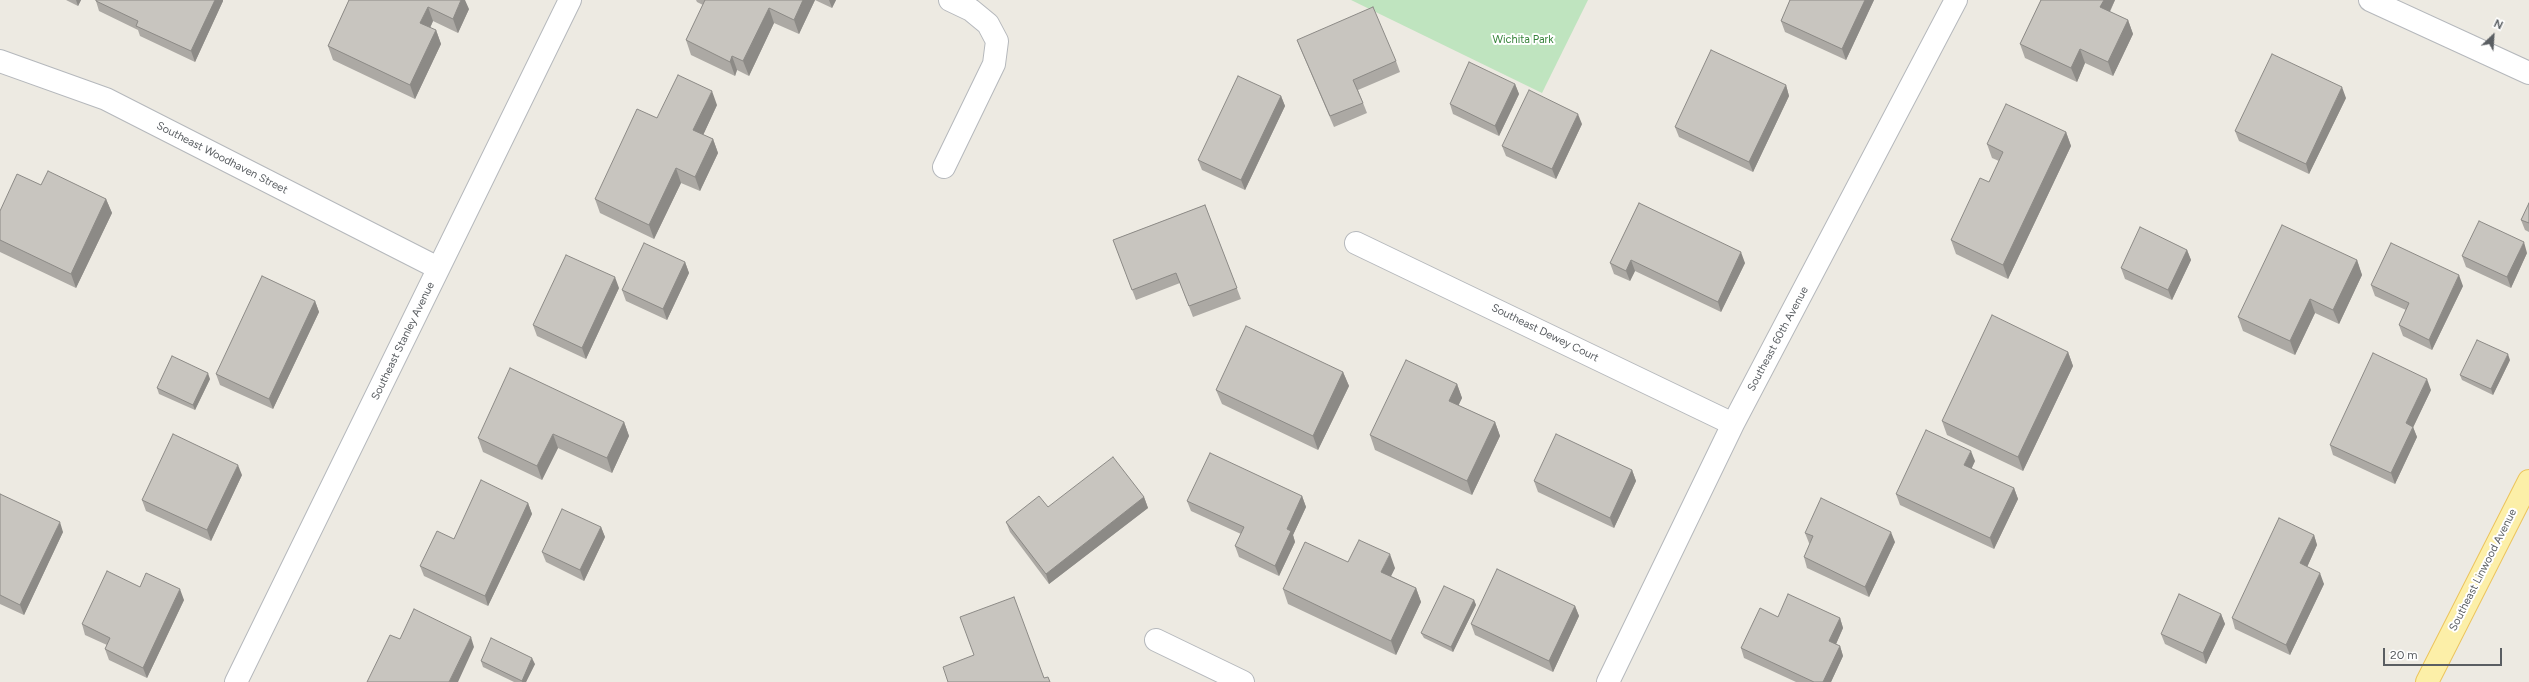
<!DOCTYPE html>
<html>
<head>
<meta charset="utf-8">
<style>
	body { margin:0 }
	#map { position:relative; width:2529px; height:682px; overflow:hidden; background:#edeae2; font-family:Figtree,sans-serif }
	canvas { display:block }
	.north { position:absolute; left:2473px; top:16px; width:40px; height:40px; -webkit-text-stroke:3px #fff; paint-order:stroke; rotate:25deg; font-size:11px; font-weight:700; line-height:16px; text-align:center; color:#5a5e62 }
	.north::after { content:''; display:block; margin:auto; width:14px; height:18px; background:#5a5e62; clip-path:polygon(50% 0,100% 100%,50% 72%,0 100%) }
	.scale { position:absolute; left:2383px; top:648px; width:119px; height:18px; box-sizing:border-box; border:2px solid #5a5e62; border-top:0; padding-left:5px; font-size:12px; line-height:14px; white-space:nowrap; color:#5a5e62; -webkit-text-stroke:3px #fff; paint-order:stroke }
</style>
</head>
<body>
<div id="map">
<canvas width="2529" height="682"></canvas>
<div class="north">N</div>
<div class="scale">20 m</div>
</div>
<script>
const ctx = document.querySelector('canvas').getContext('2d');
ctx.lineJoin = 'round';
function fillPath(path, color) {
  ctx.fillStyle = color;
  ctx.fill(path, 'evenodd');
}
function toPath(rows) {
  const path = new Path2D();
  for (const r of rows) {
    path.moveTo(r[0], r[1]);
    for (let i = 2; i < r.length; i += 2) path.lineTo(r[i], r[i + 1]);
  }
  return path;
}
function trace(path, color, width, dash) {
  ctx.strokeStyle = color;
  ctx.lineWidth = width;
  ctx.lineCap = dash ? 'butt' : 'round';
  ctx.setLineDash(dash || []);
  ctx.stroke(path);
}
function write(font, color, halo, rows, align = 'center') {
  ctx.font = font + ' Figtree,sans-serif';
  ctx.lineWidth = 4;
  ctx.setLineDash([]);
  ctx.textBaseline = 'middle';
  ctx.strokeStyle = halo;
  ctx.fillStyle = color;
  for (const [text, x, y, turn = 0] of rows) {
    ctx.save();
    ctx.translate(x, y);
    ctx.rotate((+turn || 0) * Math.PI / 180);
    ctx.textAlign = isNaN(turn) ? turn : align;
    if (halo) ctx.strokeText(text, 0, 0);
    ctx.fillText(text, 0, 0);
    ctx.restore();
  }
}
fillPath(toPath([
	[1351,0,1588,0,1542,93]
]), '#bfe4bf');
const minor = toPath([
	[2370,0,2529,73],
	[0,61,106,99,438,268],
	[944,167,994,64,997,41,988,24,971,10,950,0],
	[1356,243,1733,424],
	[1156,640,1243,682],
	[236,682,570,0],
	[1608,682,1733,424,1956,0]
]);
const major = toPath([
	[2427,682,2529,481]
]);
trace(minor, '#b5b8bc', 24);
trace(major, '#ecc45c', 24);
trace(minor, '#fff', 22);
trace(major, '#fcefa8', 22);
fillPath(toPath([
	[66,0,81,0,78,6],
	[349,0,469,9,458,33,433,21,430,28,436,30,441,44,415,99,333,60,328,46],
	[696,0,836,0,832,8,815,0,799,34,774,23,749,76,737,70,735,76,691,55,686,40,703,5,697,2],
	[1790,0,1874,0,1846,60,1785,32,1781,21],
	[2041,0,2115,0,2110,12,2128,20,2133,34,2113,76,2085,63,2077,82,2025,58,2020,44],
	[96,1,223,1,195,62,140,36,138,30,99,11],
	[1297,40,1396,61,1400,72,1358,90,1367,113,1334,127,1301,50],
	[1515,84,1519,94,1499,136,1453,114,1450,104],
	[1786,85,1789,96,1753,172,1679,137,1675,127],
	[1281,96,1285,106,1245,190,1202,170,1198,160],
	[2346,98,2309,174,2239,141,2235,131],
	[717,105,703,135,713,139,718,153,700,191,681,183,654,239,600,213,595,199,657,118],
	[1582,124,1556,179,1506,156,1502,146],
	[2066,132,2071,146,2008,279,1956,254,1951,240,1989,182,1999,161,1992,158,1987,144],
	[41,185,106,199,112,213,76,288,0,252,0,211],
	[1639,203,1745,263,1721,312,1635,271,1630,281,1614,274,1610,263],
	[2529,203,2529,232,2525,230,2521,220],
	[1205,205,1241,299,1193,317,1180,283,1136,300,1113,240],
	[2187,250,2191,260,2172,300,2125,279,2121,268],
	[2527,253,2511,288,2466,267,2462,256],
	[2357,260,2362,275,2339,324,2315,313,2295,355,2243,331,2238,317],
	[685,262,689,273,667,320,626,301,622,290],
	[2371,285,2463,286,2432,350,2403,336,2399,325,2406,310,2375,296],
	[619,288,586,359,537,336,533,325],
	[315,301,319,312,273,409,220,385,216,374],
	[2068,352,2073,366,2023,471,1947,435,1942,421],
	[2510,360,2493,395,2462,380,2460,375],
	[1343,372,1349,386,1318,450,1222,404,1216,390],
	[210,379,195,410,159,394,157,388],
	[1457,384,1462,398,1458,405,1495,422,1500,436,1472,495,1375,450,1370,435],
	[2431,390,2413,427,2417,437,2395,484,2333,455,2330,445],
	[624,422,629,436,612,473,558,448,542,480,483,452,478,438],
	[1975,461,1971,469,2014,488,2018,499,1994,549,1900,505,1896,494],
	[1632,470,1636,481,1614,528,1538,492,1534,481],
	[242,475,211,541,146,511,142,500],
	[0,494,63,532,24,615,0,604],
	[1302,496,1306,507,1293,535,1295,542,1279,576,1239,557,1235,546,1241,534,1191,511,1187,501],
	[1144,497,1148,508,1049,584,1010,532,1006,522,1048,507],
	[528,503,532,514,488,606,424,576,420,566,454,539],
	[601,527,605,537,584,581,546,562,542,552],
	[1805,533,1895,542,1869,597,1807,568,1804,557,1810,544,1809,543],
	[2314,535,2317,545,2307,567,2324,584,2290,655,2235,629,2232,618],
	[1348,562,1395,568,1391,576,1416,588,1421,602,1396,655,1288,604,1283,589],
	[140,587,184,600,147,678,109,660,105,649,107,645,85,635,82,624],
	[1474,600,1476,605,1453,652,1424,638,1421,633],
	[1575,606,1579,616,1553,672,1475,635,1471,624],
	[2221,614,2225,624,2206,664,2165,644,2161,634],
	[1778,617,1840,618,1843,628,1836,644,1840,646,1843,656,1831,682,1796,682,1744,658,1741,648],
	[481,661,535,664,526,682,514,682,483,667]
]), '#aca9a4');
fillPath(toPath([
	[76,0,81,0,78,6],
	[215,0,223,0,223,1,195,62,191,51],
	[461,0,465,0,469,9,458,33,453,19],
	[803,0,815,0,799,34,794,20],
	[829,0,836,0,832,8],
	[1865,0,1874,0,1846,60,1842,49],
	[2104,0,2115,0,2105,21,2100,7],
	[428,7,433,21,426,37,420,23],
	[769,8,774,23,749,76,743,61],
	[2128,20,2133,34,2113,76,2108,62],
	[436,30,441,44,415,99,410,85],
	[2080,49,2085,63,2077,82,2071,68],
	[732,56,737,70,735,76,730,62],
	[1515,84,1519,94,1499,136,1495,126],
	[1786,85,1789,96,1753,172,1749,162],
	[2342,87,2346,98,2309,174,2306,164],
	[712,91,717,105,699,144,693,130],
	[1281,96,1285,106,1245,190,1241,180],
	[1578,114,1582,124,1556,179,1552,169],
	[2066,132,2071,146,2008,279,2003,265],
	[713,139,718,153,700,191,695,177],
	[676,168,681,183,654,239,649,225],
	[106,199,112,213,76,288,71,274],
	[2524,242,2527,253,2511,288,2507,277],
	[2187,250,2191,260,2172,300,2168,290],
	[1741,252,1745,263,1721,312,1718,302],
	[1631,260,1635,271,1630,281,1626,271],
	[2357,260,2362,275,2339,324,2333,310],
	[685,262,689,273,667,320,663,309],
	[2459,275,2463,286,2432,350,2429,340],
	[615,277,619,288,586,359,582,348],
	[2310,299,2315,313,2295,355,2290,341],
	[315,301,319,312,273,409,269,399],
	[2068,352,2073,366,2023,471,2018,457],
	[2508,354,2510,360,2493,395,2491,389],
	[1343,372,1349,386,1318,450,1313,436],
	[208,373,210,379,195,410,193,405],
	[2427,379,2431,390,2410,434,2406,423],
	[1457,384,1462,398,1454,415,1449,401],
	[624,422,629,436,612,473,607,458],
	[1495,422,1500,436,1472,495,1467,481],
	[2413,427,2417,437,2395,484,2391,473],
	[553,434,558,448,542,480,537,466],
	[1971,451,1975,461,1968,476,1964,465],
	[238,465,242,475,211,541,207,530],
	[1632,470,1636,481,1614,528,1610,518],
	[2014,488,2018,499,1994,549,1990,538],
	[1302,496,1306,507,1293,535,1295,542,1279,576,1275,566,1287,529],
	[1144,497,1148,508,1049,584,1046,574],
	[528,503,532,514,488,606,485,596],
	[60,522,63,532,24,615,20,605],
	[601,527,605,537,584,581,580,570],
	[1891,532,1895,542,1869,597,1865,587],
	[2314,535,2317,545,2304,574,2300,563],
	[1390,554,1395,568,1386,586,1381,572],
	[2320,573,2324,584,2290,655,2286,645],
	[1416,588,1421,602,1396,655,1391,641],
	[180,589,184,600,147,678,143,668],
	[1474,600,1476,605,1453,652,1451,647],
	[1575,606,1579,616,1553,672,1549,661],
	[2221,614,2225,624,2206,664,2203,653],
	[1840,618,1843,628,1833,651,1829,641],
	[471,637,474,647,458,682,449,682],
	[1840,646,1843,656,1831,682,1823,682],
	[532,658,535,664,526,682,522,682,522,681]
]), '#8c8a86');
const building = toPath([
	[96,0,215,0,191,51,136,26,138,21,96,1,96,0],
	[349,0,461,0,453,19,428,7,420,23,436,30,410,85,328,46,349,0],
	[705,0,803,0,794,20,769,8,743,61,732,56,730,62,686,40,705,0],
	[1790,0,1865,0,1842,49,1781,21,1790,0],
	[2041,0,2104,0,2100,7,2128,20,2108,62,2080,49,2071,68,2020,44,2041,0],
	[1373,7,1396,61,1353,80,1363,103,1330,116,1297,40,1373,7],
	[1711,50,1786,85,1749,162,1675,127,1711,50],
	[2272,54,2342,87,2306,164,2235,131,2272,54],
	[1469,62,1515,84,1495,126,1450,104,1469,62],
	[678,75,712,91,693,130,713,139,695,177,676,168,649,225,595,199,637,109,657,118,678,75],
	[1238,76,1281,96,1241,180,1198,160,1238,76],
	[1529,90,1578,114,1552,169,1502,146,1529,90],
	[2006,104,2066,132,2003,265,1951,240,1980,178,1989,182,2003,152,1987,144,2006,104],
	[48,171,106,199,71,274,0,240,0,211,17,174,41,185,48,171],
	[1639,203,1741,252,1718,302,1631,260,1626,271,1610,263,1639,203],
	[2529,203,2529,223,2521,220,2529,203],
	[1205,205,1237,288,1189,306,1176,273,1132,290,1113,240,1205,205],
	[2479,221,2524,242,2507,277,2462,256,2479,221],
	[2282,225,2357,260,2333,310,2310,299,2290,341,2238,317,2282,225],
	[2140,227,2187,250,2168,290,2121,268,2140,227],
	[644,243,685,262,663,309,622,290,644,243],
	[2391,243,2459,275,2429,340,2399,325,2409,303,2371,285,2391,243],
	[566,255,615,277,582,348,533,325,566,255],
	[262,276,315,301,269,399,216,374,262,276],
	[1992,315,2068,352,2018,457,1942,421,1992,315],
	[1246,326,1343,372,1313,436,1216,390,1246,326],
	[2477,340,2508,354,2491,389,2460,375,2477,340],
	[2373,353,2427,379,2406,423,2413,427,2391,473,2330,445,2373,353],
	[172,356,208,373,193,405,157,388,172,356],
	[1406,360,1457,384,1449,401,1495,422,1467,481,1370,435,1406,360],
	[510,368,624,422,607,458,553,434,537,466,478,438,510,368],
	[1926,430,1971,451,1964,465,2014,488,1990,538,1896,494,1926,430],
	[173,434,238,465,207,530,142,500,173,434],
	[1556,434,1632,470,1610,518,1534,481,1556,434],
	[1210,453,1302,496,1287,529,1291,531,1275,566,1235,546,1244,527,1187,501,1210,453],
	[1113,457,1144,497,1046,574,1006,522,1039,496,1048,507,1113,457],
	[481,480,528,503,485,596,420,566,437,531,454,539,481,480],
	[0,494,60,522,20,605,0,595,0,494],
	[1821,498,1891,532,1865,587,1804,557,1813,536,1805,533,1821,498],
	[562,509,601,527,580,570,542,552,562,509],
	[2279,518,2314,535,2300,563,2320,573,2286,645,2232,618,2279,518],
	[1359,540,1390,554,1381,572,1416,588,1391,641,1283,589,1305,542,1348,562,1359,540],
	[1497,569,1575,606,1549,661,1471,624,1497,569],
	[107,571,140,587,146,573,180,589,143,668,105,649,110,638,82,624,107,571],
	[1444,586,1474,600,1451,647,1421,633,1444,586],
	[1788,594,1840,618,1829,641,1840,646,1823,682,1814,682,1741,648,1760,608,1778,617,1788,594],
	[2179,594,2221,614,2203,653,2161,634,2179,594],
	[1014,597,1044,678,1048,677,1050,682,948,682,943,667,974,655,960,617,1014,597],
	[414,609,471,637,449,682,367,682,390,635,400,639,414,609],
	[491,638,532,658,522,681,481,661,491,638]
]);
fillPath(building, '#c8c5bf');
trace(building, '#8c8a86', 1);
write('11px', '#38843c', '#fff', [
	["Wichita Park",1523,40]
]);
write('11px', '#5a5e62', '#fff', [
	["Southeast Woodhaven Street",222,158,27],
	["Southeast Dewey Court",1545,333,26],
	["Southeast 60th Avenue",1778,339,-62],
	["Southeast Stanley Avenue",403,341,-64],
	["Southeast Linwood Avenue",2483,570,-63]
]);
</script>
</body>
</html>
